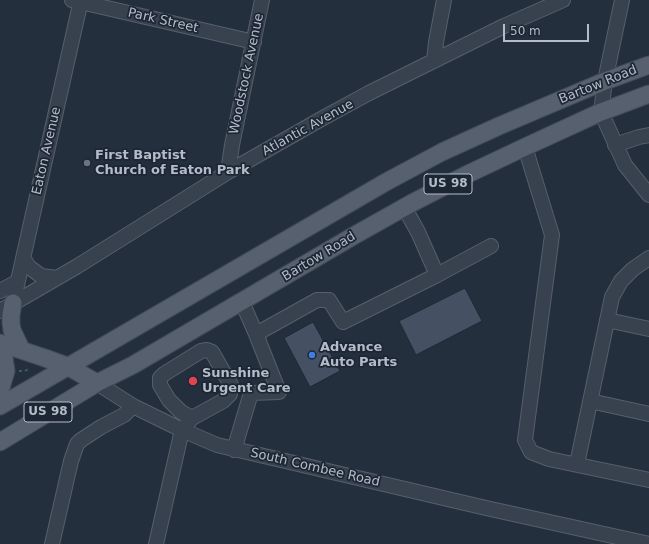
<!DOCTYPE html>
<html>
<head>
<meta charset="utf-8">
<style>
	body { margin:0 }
	#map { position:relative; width:649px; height:544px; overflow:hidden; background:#242f3e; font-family:"DejaVu Sans",sans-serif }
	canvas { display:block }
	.scale { position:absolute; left:503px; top:24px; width:86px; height:18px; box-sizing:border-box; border:2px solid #b4bcc9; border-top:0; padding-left:5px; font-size:12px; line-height:14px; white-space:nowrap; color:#b4bcc9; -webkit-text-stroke:3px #1d2633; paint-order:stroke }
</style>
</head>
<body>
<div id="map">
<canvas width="649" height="544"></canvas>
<div class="scale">50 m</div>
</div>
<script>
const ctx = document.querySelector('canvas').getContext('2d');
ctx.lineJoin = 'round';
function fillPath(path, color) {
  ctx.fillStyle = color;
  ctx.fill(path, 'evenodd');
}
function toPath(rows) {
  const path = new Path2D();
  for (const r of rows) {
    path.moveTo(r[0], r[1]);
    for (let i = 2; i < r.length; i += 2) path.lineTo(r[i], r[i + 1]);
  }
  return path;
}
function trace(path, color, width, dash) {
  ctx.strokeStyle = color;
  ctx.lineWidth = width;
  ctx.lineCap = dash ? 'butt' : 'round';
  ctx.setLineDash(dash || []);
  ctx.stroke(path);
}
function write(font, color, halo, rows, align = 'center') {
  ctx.font = font + ' "DejaVu Sans",sans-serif';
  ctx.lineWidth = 3.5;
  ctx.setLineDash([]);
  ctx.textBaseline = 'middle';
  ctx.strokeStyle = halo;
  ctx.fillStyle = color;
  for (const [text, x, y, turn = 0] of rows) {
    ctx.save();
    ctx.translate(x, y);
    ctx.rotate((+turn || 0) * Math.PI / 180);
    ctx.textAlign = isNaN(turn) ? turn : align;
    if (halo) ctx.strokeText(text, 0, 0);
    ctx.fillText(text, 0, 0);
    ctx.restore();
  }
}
const building = toPath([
	[465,288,482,321,416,355,399,321,465,288],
	[313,322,340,371,310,387,284,338,313,322]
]);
fillPath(building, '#455162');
trace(building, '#1f2835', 1);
const minor = toPath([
	[72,0,254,42],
	[622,0,605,81,601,112,625,165,649,195],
	[434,61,436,42,444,0],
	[615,145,639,137,649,135],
	[525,147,552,235,525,440,531,452,549,459,649,480],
	[228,172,232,145,262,0],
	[23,258,29,267,41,276,57,278],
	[437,275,491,246],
	[0,291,17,282],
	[242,302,256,334,317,300,329,300,343,322,437,275,418,232,404,207],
	[13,303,81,0],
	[0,311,76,267,228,172,323,118,369,93,504,26,563,0],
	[607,320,649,329],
	[97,383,133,406,182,430,217,445,486,508,649,544],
	[590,401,649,414],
	[234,450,251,393,279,392,256,334],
	[577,464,612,297,621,281,633,269,649,258],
	[52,544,71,461,77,444,81,440,101,427,124,415,133,406],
	[156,544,182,430,192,418,223,401,230,394,231,385,212,352,207,350,201,351,164,374,160,378,160,385,169,400,181,412,192,418]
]);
const major = toPath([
	[13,303,11,315,11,323,12,330,21,349],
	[0,343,45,358,67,366,97,383],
	[0,354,4,358,6,371,0,391],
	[0,406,386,182,442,152,499,126,605,81,649,65],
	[0,442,97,383,133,365,355,235,412,203,468,174,525,147,601,112,649,94]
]);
trace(minor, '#565f6c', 16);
trace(major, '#414a57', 19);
trace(toPath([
	[19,371,25,371,30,368]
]), '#44595c', 2, [3, 3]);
trace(minor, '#38414e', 14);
trace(major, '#56606e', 17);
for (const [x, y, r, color] of [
	[87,163,4,"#6b7280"],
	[312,355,4,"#3f7fe0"],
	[193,381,5,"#e0444e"]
]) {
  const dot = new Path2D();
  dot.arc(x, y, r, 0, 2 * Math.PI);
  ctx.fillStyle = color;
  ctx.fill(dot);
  trace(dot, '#1d2633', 1.5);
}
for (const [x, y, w] of [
	[448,184,48],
	[48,412,48]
]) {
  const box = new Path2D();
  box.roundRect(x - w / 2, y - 10, w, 20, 3);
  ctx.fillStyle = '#1d2633';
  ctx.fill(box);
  trace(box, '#b4bcc9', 1);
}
write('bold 12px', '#b4bcc9', null, [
	["US 98",448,184],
	["US 98",48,412]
]);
write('13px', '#b4bcc9', '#1d2633', [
	["Park Street",163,21,13],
	["Woodstock Avenue",247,74,-78],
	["Bartow Road",598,85,-22],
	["Atlantic Avenue",308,128,-29],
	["Eaton Avenue",47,151,-77],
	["Bartow Road",319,257,-31],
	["South Combee Road",315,468,13]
]);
write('bold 13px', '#b4bcc9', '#1d2633', [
	["First Baptist",95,156],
	["Church of Eaton Park",95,171],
	["Advance",320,348],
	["Auto Parts",320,363],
	["Sunshine",202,374],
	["Urgent Care",202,389]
], 'left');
</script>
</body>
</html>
